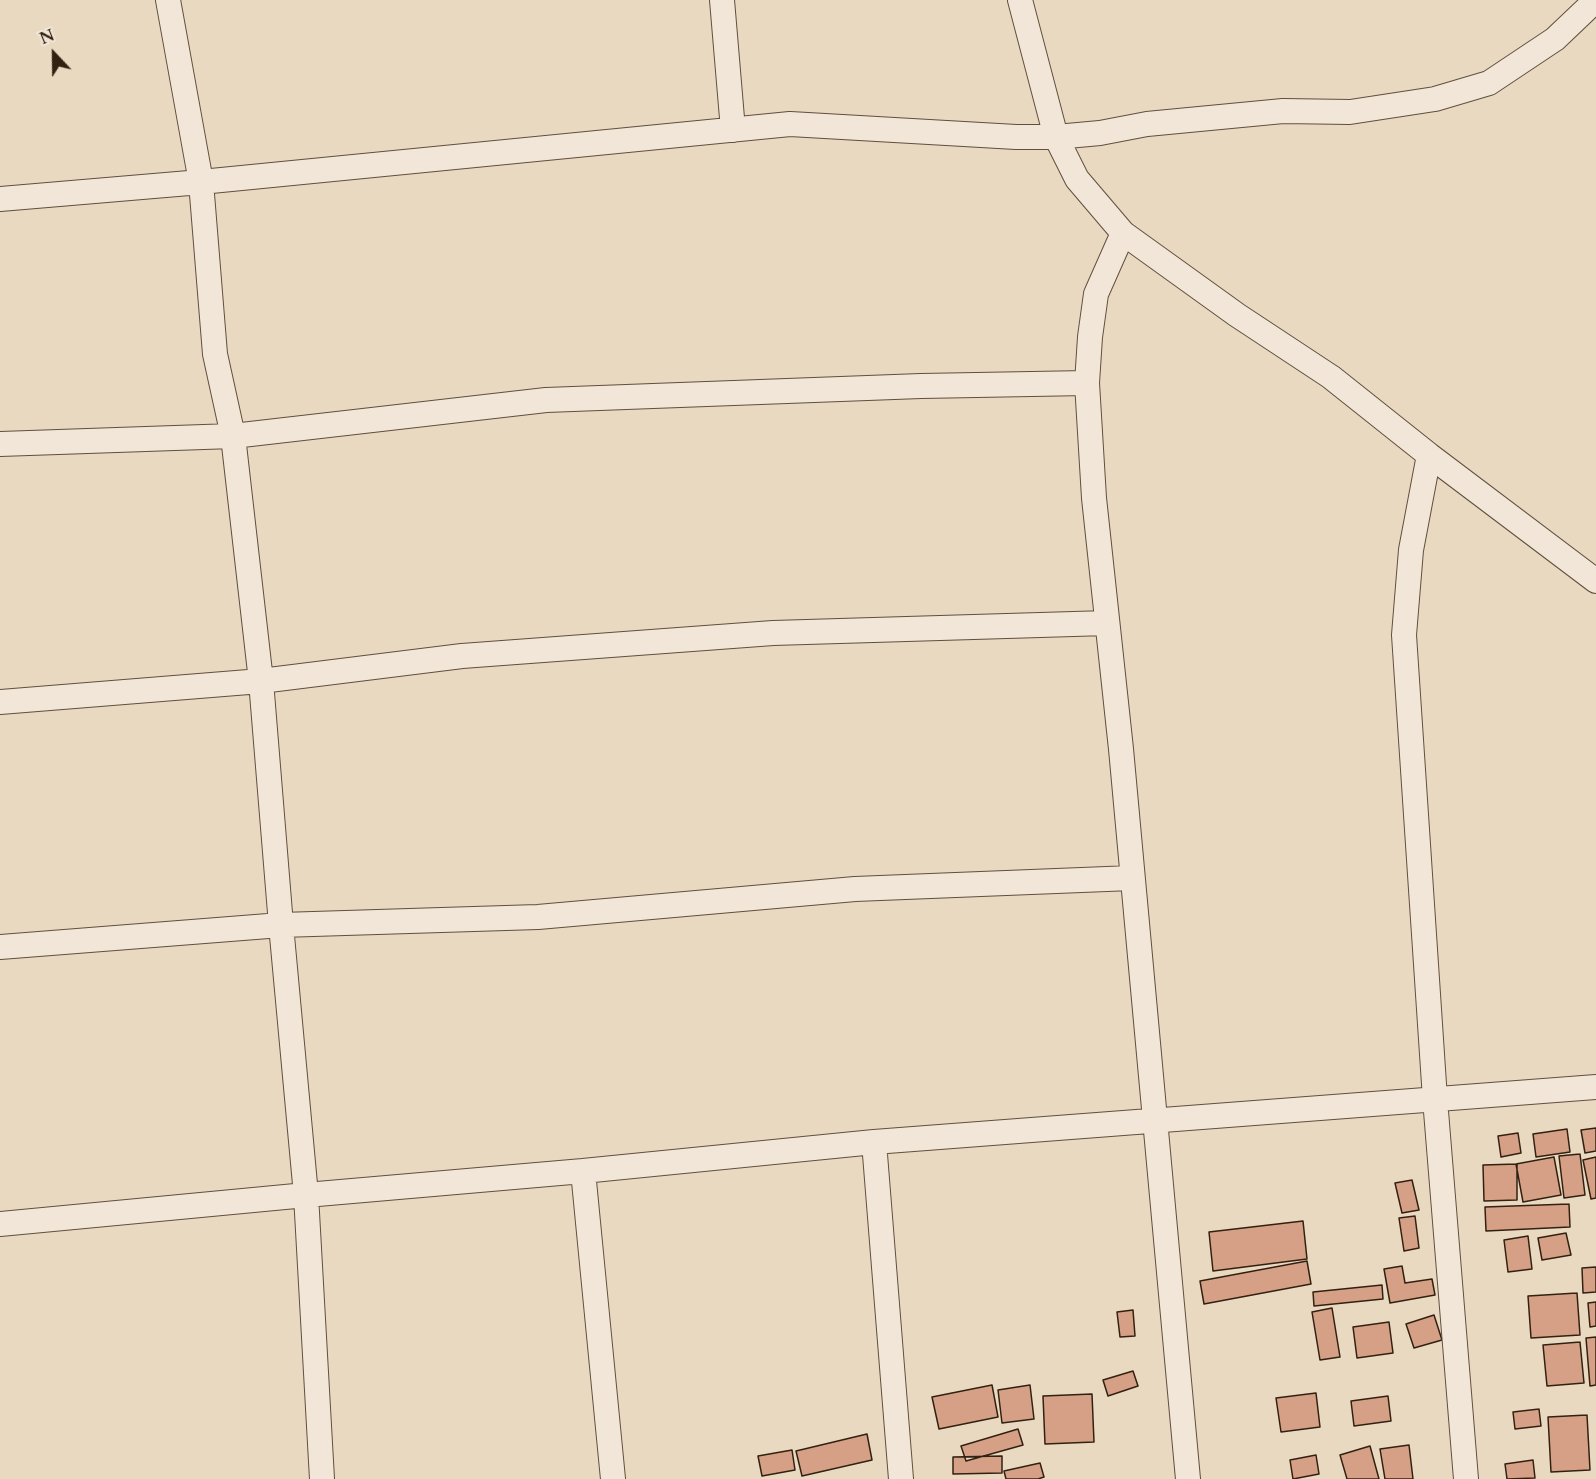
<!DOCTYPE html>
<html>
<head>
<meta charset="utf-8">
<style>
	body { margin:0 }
	#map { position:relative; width:1596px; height:1479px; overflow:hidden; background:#e9d9c1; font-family:Cardo,serif }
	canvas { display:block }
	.north { position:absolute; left:24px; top:24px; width:60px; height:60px; -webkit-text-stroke:4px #f1e6d7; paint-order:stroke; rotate:338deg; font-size:16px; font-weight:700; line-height:24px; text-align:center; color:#322111 }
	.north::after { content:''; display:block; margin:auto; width:21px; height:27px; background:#322111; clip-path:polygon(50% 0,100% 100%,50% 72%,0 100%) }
</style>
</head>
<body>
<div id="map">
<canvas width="1596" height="1479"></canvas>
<div class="north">N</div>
</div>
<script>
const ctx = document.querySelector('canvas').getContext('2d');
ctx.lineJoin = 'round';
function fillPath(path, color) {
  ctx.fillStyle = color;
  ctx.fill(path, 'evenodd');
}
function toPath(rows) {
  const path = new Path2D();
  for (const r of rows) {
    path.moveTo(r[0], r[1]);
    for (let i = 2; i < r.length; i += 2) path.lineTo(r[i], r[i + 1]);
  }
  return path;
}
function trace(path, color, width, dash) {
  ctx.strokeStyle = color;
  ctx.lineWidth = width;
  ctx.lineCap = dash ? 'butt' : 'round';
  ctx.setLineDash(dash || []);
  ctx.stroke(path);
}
const building = toPath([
	[1596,1128,1596,1151,1585,1153,1581,1130,1596,1128],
	[1567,1129,1570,1152,1536,1157,1533,1134,1567,1129],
	[1518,1133,1521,1153,1501,1157,1498,1136,1518,1133],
	[1580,1154,1585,1195,1564,1198,1559,1156,1580,1154],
	[1554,1157,1561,1195,1523,1202,1516,1164,1554,1157],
	[1596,1157,1596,1198,1591,1199,1583,1160,1596,1157],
	[1517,1164,1517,1200,1484,1201,1483,1165,1517,1164],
	[1412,1180,1419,1210,1402,1213,1395,1183,1412,1180],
	[1569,1204,1570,1227,1486,1231,1485,1207,1569,1204],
	[1415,1216,1419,1248,1404,1251,1399,1218,1415,1216],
	[1303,1221,1307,1259,1213,1271,1209,1232,1303,1221],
	[1566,1233,1571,1255,1542,1260,1538,1238,1566,1233],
	[1528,1236,1532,1269,1508,1272,1504,1240,1528,1236],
	[1307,1261,1311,1284,1204,1304,1200,1281,1307,1261],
	[1402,1266,1405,1283,1432,1279,1435,1295,1390,1303,1384,1269,1402,1266],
	[1596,1267,1596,1292,1583,1293,1582,1268,1596,1267],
	[1382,1285,1383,1299,1314,1306,1313,1292,1382,1285],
	[1577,1293,1580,1335,1531,1338,1528,1296,1577,1293],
	[1596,1302,1596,1326,1590,1327,1588,1303,1596,1302],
	[1332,1308,1340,1357,1320,1360,1312,1312,1332,1308],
	[1133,1310,1135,1336,1120,1337,1117,1312,1133,1310],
	[1434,1315,1442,1340,1414,1348,1406,1324,1434,1315],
	[1389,1322,1393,1353,1357,1358,1353,1327,1389,1322],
	[1596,1337,1596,1385,1590,1386,1586,1338,1596,1337],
	[1580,1342,1584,1383,1547,1386,1543,1345,1580,1342],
	[1133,1371,1138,1386,1108,1396,1103,1380,1133,1371],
	[992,1385,998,1417,939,1429,932,1397,992,1385],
	[1030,1385,1034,1419,1002,1423,998,1390,1030,1385],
	[1316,1393,1320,1427,1281,1432,1276,1398,1316,1393],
	[1092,1394,1094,1442,1045,1444,1043,1396,1092,1394],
	[1388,1396,1391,1421,1354,1426,1351,1401,1388,1396],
	[1539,1409,1541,1426,1515,1429,1513,1412,1539,1409],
	[1587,1415,1590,1470,1551,1472,1548,1417,1587,1415],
	[1018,1429,1023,1445,966,1461,961,1446,1018,1429],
	[867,1434,872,1460,802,1476,796,1451,867,1434],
	[1409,1445,1413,1479,1385,1479,1380,1449,1409,1445],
	[1370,1446,1379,1479,1347,1479,1340,1455,1370,1446],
	[792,1450,795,1470,762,1476,758,1456,792,1450],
	[1316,1455,1319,1474,1293,1479,1290,1460,1316,1455],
	[1002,1456,1002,1473,953,1474,953,1457,1002,1456],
	[1533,1460,1535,1478,1507,1479,1505,1464,1533,1460],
	[1040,1463,1044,1477,1038,1479,1006,1479,1004,1471,1040,1463]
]);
fillPath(building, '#d6a086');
trace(building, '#322111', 1.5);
const minor = toPath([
	[168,0,201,182,215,354,233,436,261,681,281,925,306,1195,322,1479],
	[722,0,733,130],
	[1020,0,1056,137,1077,179,1123,233,1237,315,1331,377,1429,455,1596,581],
	[0,199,201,182,790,124,1016,137,1056,137,1100,133,1147,124,1283,111,1350,112,1435,99,1489,83,1555,39,1596,0],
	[1123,233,1096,294,1090,337,1087,383,1094,498,1121,749,1188,1479],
	[0,444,233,436,546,400,921,386,1087,383],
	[1429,455,1411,550,1404,635,1435,1099,1466,1479],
	[0,702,261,681,462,656,773,633,1107,623],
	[0,947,281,925,538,917,855,889,1132,878],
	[874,1142,901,1479],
	[583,1171,613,1479],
	[0,1224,306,1195,583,1171,874,1142,1596,1087]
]);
trace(minor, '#604f3d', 26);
trace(minor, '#f1e6d7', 24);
</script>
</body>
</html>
